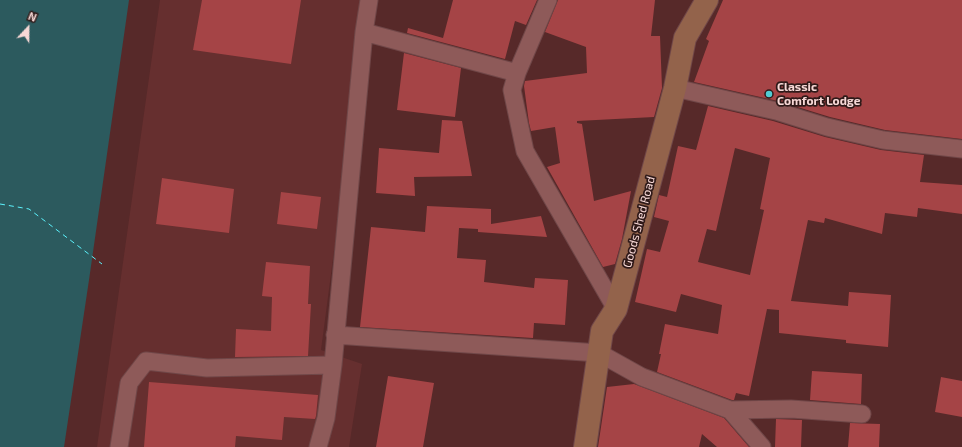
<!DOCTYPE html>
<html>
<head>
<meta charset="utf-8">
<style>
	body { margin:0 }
	#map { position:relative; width:962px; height:447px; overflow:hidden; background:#572929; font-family:"Exo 2",sans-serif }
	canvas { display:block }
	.north { position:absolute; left:8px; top:8px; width:40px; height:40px; -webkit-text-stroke:3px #2f1a19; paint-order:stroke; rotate:22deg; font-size:11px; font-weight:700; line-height:16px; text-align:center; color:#f7d8d6 }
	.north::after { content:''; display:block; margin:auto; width:14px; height:18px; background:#f7d8d6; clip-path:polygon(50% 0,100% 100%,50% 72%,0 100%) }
</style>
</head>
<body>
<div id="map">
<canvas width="962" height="447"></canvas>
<div class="north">N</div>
</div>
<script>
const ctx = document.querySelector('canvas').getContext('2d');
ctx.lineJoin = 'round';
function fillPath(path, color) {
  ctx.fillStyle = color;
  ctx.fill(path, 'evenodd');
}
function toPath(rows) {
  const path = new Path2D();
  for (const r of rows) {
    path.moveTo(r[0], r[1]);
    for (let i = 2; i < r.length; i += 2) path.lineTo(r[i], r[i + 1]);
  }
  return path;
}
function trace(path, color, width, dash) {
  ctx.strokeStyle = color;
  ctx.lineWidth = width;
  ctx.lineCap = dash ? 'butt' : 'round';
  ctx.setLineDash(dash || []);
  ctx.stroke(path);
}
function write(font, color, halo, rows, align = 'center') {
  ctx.font = font + ' "Exo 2",sans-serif';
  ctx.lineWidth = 3.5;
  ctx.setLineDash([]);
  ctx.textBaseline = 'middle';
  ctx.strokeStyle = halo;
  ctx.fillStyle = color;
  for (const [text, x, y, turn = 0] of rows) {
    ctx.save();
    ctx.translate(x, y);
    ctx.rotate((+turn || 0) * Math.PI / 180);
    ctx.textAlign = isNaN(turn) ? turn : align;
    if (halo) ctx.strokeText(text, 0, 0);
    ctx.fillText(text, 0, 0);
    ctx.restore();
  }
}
fillPath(toPath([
	[160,0,367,0,321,350,362,364,349,447,97,447]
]), '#662f2f');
fillPath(toPath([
	[0,0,129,0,89,280,64,447,0,447]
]), '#2c5a5e');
trace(toPath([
	[0,204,29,209,102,264]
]), '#5cf3fd', 1, [5, 4]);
fillPath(toPath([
	[202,0,301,0,291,64,193,50],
	[453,0,537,0,526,25,515,21,505,59,407,33,408,28,443,38],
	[558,0,655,0,651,36,660,36,662,88,654,117,577,121,577,123,582,124,594,201,631,191,622,239,615,264,603,267,547,167,560,163,555,127,531,131,529,123,524,86,525,81,587,73,586,47,545,32],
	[723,0,962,0,962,139,885,130,830,117,778,101,694,82,709,41,706,39],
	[404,53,461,68,455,117,397,110],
	[708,106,773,121,825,137,881,150,924,155,920,182,962,185,962,214,918,208,917,217,885,213,882,234,825,218,824,223,808,220,791,301,848,306,849,292,891,295,888,347,846,343,846,340,779,333,779,310,767,309,749,396,736,393,734,400,732,400,657,372,661,354,659,354,665,324,718,334,722,305,681,294,676,312,635,302,647,249,660,252,669,221,654,217,659,195,667,197,678,146,696,150],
	[735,148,770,158,760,209,764,210,750,275,698,262,707,229,716,231],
	[442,120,462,121,472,176,414,177,415,196,376,193,379,148,439,153],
	[162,178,234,189,229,233,156,224],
	[281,192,321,197,317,229,277,224],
	[427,206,491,209,491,224,541,216,547,237,478,232,478,229,459,228,457,258,486,260,484,282,534,288,535,278,568,280,565,325,534,323,533,338,360,327,371,227,425,232],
	[266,262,310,266,308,304,311,304,308,356,235,357,236,329,271,331,272,297,262,296],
	[812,371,862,374,861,404,810,400],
	[388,376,434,383,423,447,376,447],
	[941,377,962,381,962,417,935,412],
	[149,382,318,395,316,416,315,419,284,417,282,440,236,436,235,447,144,447],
	[634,384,724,418,749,447,717,447,702,434,699,447,598,447,607,387],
	[776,419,802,420,801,447,775,447],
	[850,423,880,424,879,447,848,447]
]), '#a54446');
const street = toPath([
	[548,0,517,73,512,90,525,151,616,309],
	[364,32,517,73],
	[675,88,776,111,827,127,883,140,962,149],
	[335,335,599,353,642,377,730,410,762,447],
	[730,410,791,409,862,414],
	[119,447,129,383,146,361,207,368,333,365],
	[318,447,326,418,333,365,364,32,369,0]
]);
const secondary = toPath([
	[585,447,602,331,616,309,675,88,685,38,707,0]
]);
trace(street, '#704748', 19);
trace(secondary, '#704748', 24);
trace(street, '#8e5a59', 17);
trace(secondary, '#93634b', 22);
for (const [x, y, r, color] of [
	[769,94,4,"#51ccd4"]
]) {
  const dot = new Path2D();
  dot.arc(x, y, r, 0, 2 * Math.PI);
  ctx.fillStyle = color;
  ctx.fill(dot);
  trace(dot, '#2f1a19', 1.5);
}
write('bold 12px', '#f7d8d6', '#2f1a19', [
	["Classic",777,87],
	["Comfort Lodge",777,101]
], 'left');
write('12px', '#f7d8d6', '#2f1a19', [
	["Goods Shed Road",639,222,-75]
]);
</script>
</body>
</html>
